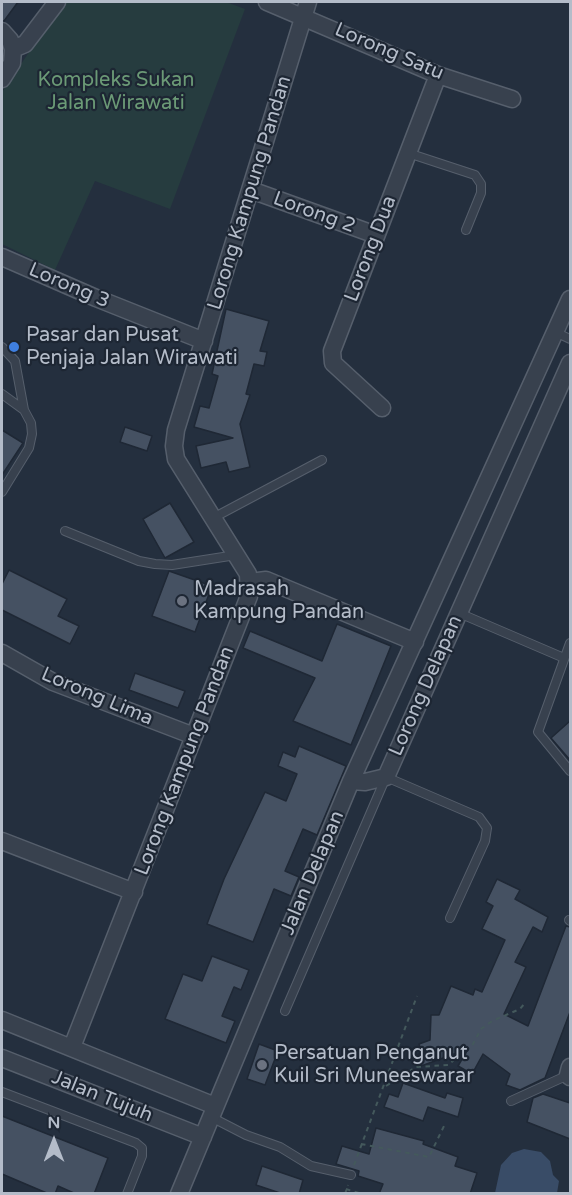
<!DOCTYPE html>
<html>
<head>
<meta charset="utf-8">
<style>
	body { margin:0 }
	#map { position:relative; width:572px; height:1195px; overflow:hidden; background:#242f3e; font-family:"Varela Round",sans-serif }
	canvas { display:block }
	.frame { position:absolute; inset:0; border:3px solid #b4bcc9; pointer-events:none }
	.north { position:absolute; left:24px; top:1111px; width:60px; height:60px; -webkit-text-stroke:4px #1d2633; paint-order:stroke; rotate:0deg; font-size:16px; font-weight:700; line-height:24px; text-align:center; color:#b4bcc9 }
	.north::after { content:''; display:block; margin:auto; width:21px; height:27px; background:#b4bcc9; clip-path:polygon(50% 0,100% 100%,50% 72%,0 100%) }
</style>
</head>
<body>
<div id="map">
<canvas width="572" height="1195"></canvas>
<div class="frame"></div>
<div class="north">N</div>
</div>
<script>
const ctx = document.querySelector('canvas').getContext('2d');
ctx.lineJoin = 'round';
function fillPath(path, color) {
  ctx.fillStyle = color;
  ctx.fill(path, 'evenodd');
}
function toPath(rows) {
  const path = new Path2D();
  for (const r of rows) {
    path.moveTo(r[0], r[1]);
    for (let i = 2; i < r.length; i += 2) path.lineTo(r[i], r[i + 1]);
  }
  return path;
}
function trace(path, color, width, dash) {
  ctx.strokeStyle = color;
  ctx.lineWidth = width;
  ctx.lineCap = dash ? 'butt' : 'round';
  ctx.setLineDash(dash || []);
  ctx.stroke(path);
}
function write(font, color, halo, rows, align = 'center') {
  ctx.font = font + ' "Varela Round",sans-serif';
  ctx.lineWidth = 4.5;
  ctx.setLineDash([]);
  ctx.textBaseline = 'middle';
  ctx.strokeStyle = halo;
  ctx.fillStyle = color;
  for (const [text, x, y, turn = 0] of rows) {
    ctx.save();
    ctx.translate(x, y);
    ctx.rotate((+turn || 0) * Math.PI / 180);
    ctx.textAlign = isNaN(turn) ? turn : align;
    if (halo) ctx.strokeText(text, 0, 0);
    ctx.fillText(text, 0, 0);
    ctx.restore();
  }
}
fillPath(toPath([
	[63,2,226,2,245,9,170,209,95,181,55,270,2,244,2,92]
]), '#263c3f');
fillPath(toPath([
	[524,1149,541,1152,550,1161,553,1175,559,1181,557,1193,495,1193,501,1165,512,1153]
]), '#394c67');
const building = toPath([
	[2,2,18,2,4,21,2,21,2,2],
	[226,309,269,321,260,351,267,352,264,366,254,364,246,394,250,395,240,424,250,467,229,472,226,462,201,468,196,446,233,438,194,427,200,406,209,408,218,376,212,374,226,309],
	[125,427,152,436,147,451,120,442,125,427],
	[2,430,23,443,2,475,2,430],
	[170,503,194,542,165,558,143,519,170,503],
	[9,570,67,599,58,616,79,626,70,644,2,610,2,584,9,570],
	[169,571,212,586,195,632,152,616,169,571],
	[337,624,391,646,351,745,293,721,315,678,243,648,250,631,322,661,337,624],
	[135,673,185,691,178,708,129,690,135,673],
	[570,721,570,760,551,738,570,721],
	[299,746,346,766,317,835,303,829,285,871,299,877,291,896,274,889,253,942,207,924,224,879,265,792,286,801,297,774,278,766,283,752,295,757,299,746],
	[497,879,520,890,515,899,548,917,542,932,533,927,515,962,526,967,504,1014,528,1026,566,926,570,927,570,1012,545,1078,520,1090,506,1085,510,1074,483,1054,472,1074,458,1066,468,1049,421,1066,416,1055,422,1053,419,1044,430,1040,431,1015,439,1015,451,986,473,995,475,989,482,992,505,940,482,929,493,906,486,902,497,879],
	[212,956,249,970,241,990,234,987,222,1016,235,1021,226,1043,165,1019,183,974,202,981,212,956],
	[259,1044,278,1051,265,1085,247,1079,259,1044],
	[403,1083,445,1098,447,1093,463,1098,458,1117,428,1107,423,1121,384,1107,389,1094,398,1097,403,1083],
	[543,1094,570,1103,570,1139,527,1122,533,1098,543,1094],
	[2,1116,108,1158,94,1194,76,1194,58,1186,55,1194,49,1194,2,1174,2,1116],
	[376,1128,424,1141,423,1144,458,1157,455,1166,477,1173,470,1194,379,1194,383,1184,358,1176,359,1171,336,1164,342,1146,369,1154,376,1128],
	[262,1166,303,1180,299,1194,283,1194,256,1185,262,1166]
]);
fillPath(building, '#455162');
trace(building, '#1f2835', 1.5);
const lane = toPath([
	[408,153,475,175,481,184,481,193,466,230],
	[555,332,570,339],
	[2,347,15,361,24,410],
	[2,394,24,410,31,423,32,434,29,448,2,492],
	[213,518,322,460],
	[65,531,139,561,155,564,172,565,236,555],
	[459,613,564,658],
	[570,643,538,732,570,771],
	[569,920,570,921],
	[285,1011,386,777,479,817,487,828,485,841,450,918],
	[2,1092,136,1143,142,1148,142,1156,127,1194],
	[511,1101,568,1075],
	[211,1117,246,1135,280,1147,311,1166,351,1175]
]);
const street = toPath([
	[267,2,438,75,512,99],
	[2,31,10,40,13,49,12,63,2,79],
	[13,49,25,44,57,2],
	[251,190,376,235],
	[2,257,96,298,204,341],
	[382,408,333,363,332,351,438,75],
	[250,582,266,580,415,642],
	[2,653,53,682,194,736],
	[351,781,365,782,386,777,570,363],
	[2,841,134,892],
	[2,1020,215,1106],
	[72,1047,249,596,248,574,176,459,174,446,176,430,308,2],
	[2,1058,203,1137],
	[570,1067,568,1075,570,1077],
	[179,1194,351,781,570,299]
]);
trace(lane, '#565f6c', 10);
trace(street, '#565f6c', 19);
trace(toPath([
	[386,1086,416,1067,448,1065,473,1044,481,1029,492,1021,520,1009,525,1003],
	[361,1144,429,1157,444,1126],
	[354,1165,417,996],
	[346,1189,362,1194],
	[345,1194,348,1185]
]), '#44595c', 2, [4.5, 4.5]);
trace(lane, '#38414e', 8);
trace(street, '#38414e', 16);
for (const [x, y, r, color] of [
	[14,347,6,"#3f7fe0"],
	[182,601,6,"#6b7280"],
	[262,1065,6,"#6b7280"]
]) {
  const dot = new Path2D();
  dot.arc(x, y, r, 0, 2 * Math.PI);
  ctx.fillStyle = color;
  ctx.fill(dot);
  trace(dot, '#1d2633', 2);
}
write('20px', '#b4bcc9', '#1d2633', [
	["Lorong Satu",389,52,23],
	["Lorong Kampung Pandan",250,193,-73],
	["Lorong 2",314,213,20],
	["Lorong Dua",371,249,-69],
	["Lorong 3",69,286,23],
	["Lorong Delapan",426,686,-66],
	["Lorong Lima",97,697,23],
	["Lorong Kampung Pandan",185,761,-69],
	["Jalan Delapan",313,873,-67],
	["Jalan Tujuh",102,1097,22]
]);
write('20px', '#6b9a76', '#1d2633', [
	["Kompleks Sukan",116,81],
	["Jalan Wirawati",116,104]
]);
write('20px', '#b4bcc9', '#1d2633', [
	["Pasar dan Pusat",26,336],
	["Penjaja Jalan Wirawati",26,359],
	["Madrasah",194,590],
	["Kampung Pandan",194,613],
	["Persatuan Penganut",274,1054],
	["Kuil Sri Muneeswarar",274,1077]
], 'left');
</script>
</body>
</html>
